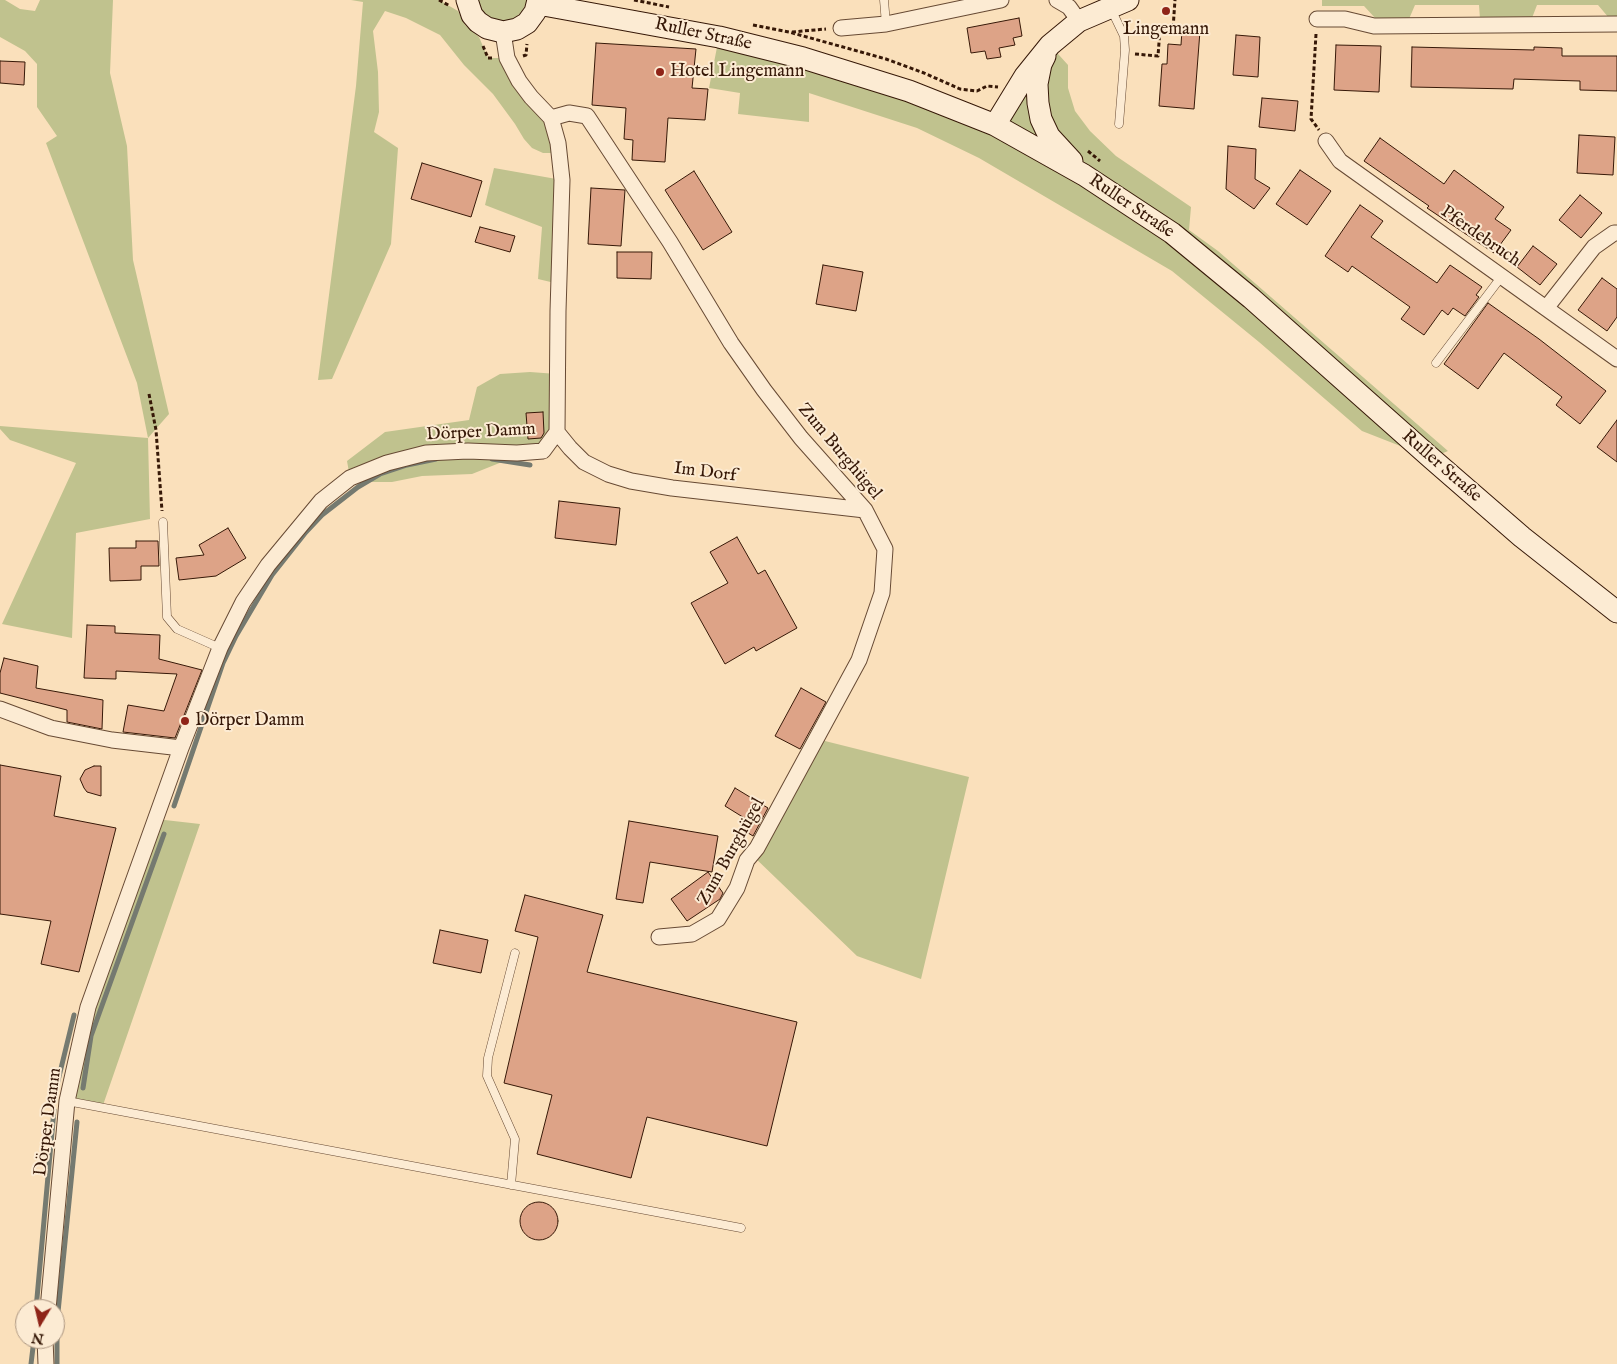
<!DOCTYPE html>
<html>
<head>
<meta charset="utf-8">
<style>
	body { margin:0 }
	#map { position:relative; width:1617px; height:1364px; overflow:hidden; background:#fae0bb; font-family:"IM FELL English",serif }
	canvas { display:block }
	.north { position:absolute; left:15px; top:1299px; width:50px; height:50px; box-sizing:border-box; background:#fcebd3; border:1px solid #ad9781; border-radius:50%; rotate:189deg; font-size:14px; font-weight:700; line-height:20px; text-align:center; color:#361807 }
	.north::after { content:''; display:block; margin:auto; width:18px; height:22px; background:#8f2418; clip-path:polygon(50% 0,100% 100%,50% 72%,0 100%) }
</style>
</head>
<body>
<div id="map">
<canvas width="1617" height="1364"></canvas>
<div class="north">N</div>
</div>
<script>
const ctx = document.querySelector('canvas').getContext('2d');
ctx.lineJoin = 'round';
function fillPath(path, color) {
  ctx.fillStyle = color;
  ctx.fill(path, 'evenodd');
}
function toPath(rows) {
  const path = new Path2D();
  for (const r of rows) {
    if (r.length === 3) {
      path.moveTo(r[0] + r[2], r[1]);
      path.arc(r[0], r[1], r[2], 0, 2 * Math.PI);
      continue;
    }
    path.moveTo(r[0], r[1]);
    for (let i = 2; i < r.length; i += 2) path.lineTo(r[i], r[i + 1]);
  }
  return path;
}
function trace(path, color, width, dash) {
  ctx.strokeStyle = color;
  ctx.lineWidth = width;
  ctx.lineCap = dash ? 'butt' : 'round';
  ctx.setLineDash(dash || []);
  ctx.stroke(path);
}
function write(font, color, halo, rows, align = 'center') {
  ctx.font = font + ' "IM FELL English",serif';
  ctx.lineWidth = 4;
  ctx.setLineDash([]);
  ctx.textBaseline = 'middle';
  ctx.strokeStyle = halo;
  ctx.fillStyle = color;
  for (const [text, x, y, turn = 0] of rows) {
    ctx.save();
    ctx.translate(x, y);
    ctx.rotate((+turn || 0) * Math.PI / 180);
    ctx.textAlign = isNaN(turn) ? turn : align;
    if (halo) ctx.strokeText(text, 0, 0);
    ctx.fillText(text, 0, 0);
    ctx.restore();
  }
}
fillPath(toPath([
	[0,0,5,0,20,9,35,11,40,0,113,0,110,73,127,146,133,260,169,414,148,438,150,519,76,533,72,638,2,624,76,463,10,440,0,429,0,426,148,438,137,383,46,143,57,136,37,107,37,64,25,51,0,37],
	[351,0,439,0,458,11,465,25,479,37,488,58,507,58,558,143,551,153,543,153,532,148,524,139,515,124,493,94,464,65,440,35,406,18,385,11,373,31,378,72,379,112,374,132,398,148,391,244,332,379,318,380,356,86,363,2],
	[478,0,527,0,523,11,517,16,510,20,501,21,492,18,485,14,480,7],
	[1322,0,1617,0,1617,16,1609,18,1598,5,1537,5,1532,18,1480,19,1479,5,1415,5,1409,19,1376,19,1364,6,1322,6],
	[719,37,995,125,1050,45,1068,65,1068,88,1075,111,1090,131,1116,156,1191,207,1189,230,1218,251,1448,451,1431,458,1362,431,1259,342,1172,271,979,158,917,128,809,93,809,122,738,114,740,93,709,88],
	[494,168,562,180,559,284,538,279,542,227,485,205],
	[530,372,557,374,557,432,543,451,507,460,472,474,422,476,392,482,373,482,350,478,347,461,385,432,469,420,477,387,500,374],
	[817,739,969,777,921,979,857,956,752,855],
	[156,819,200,824,102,1108,67,1101,88,1007]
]), '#c0c28e');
trace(toPath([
	[492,459,530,465],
	[174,806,223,663,236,636,272,575,306,532,322,515,358,487,380,474,407,465,436,459],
	[83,1088,91,1036,164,834],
	[55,1093,74,1015],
	[36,1309,54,1110],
	[31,1364,34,1339],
	[57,1364,57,1322,77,1122]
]), '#757a70', 5);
const building = toPath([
	[1019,18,1022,36,1013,38,1015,45,999,48,1001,57,987,59,985,51,971,53,967,28,1019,18],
	[1182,30,1200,31,1194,109,1159,106,1162,64,1167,64,1168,44,1181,45,1182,30],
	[1236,35,1260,37,1258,77,1233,75,1236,35],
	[596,43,696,49,692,88,708,89,705,120,668,118,665,162,632,160,633,140,624,139,626,108,592,105,596,43],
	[1336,45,1381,46,1379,92,1334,90,1336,45],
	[1412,47,1534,50,1534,47,1562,48,1562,56,1617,56,1617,91,1580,90,1580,81,1514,79,1513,89,1411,87,1412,47],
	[0,61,25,62,24,85,0,83,0,61],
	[1262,98,1298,101,1295,131,1259,127,1262,98],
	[1579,135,1615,137,1613,175,1577,173,1579,135],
	[1380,138,1444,184,1454,170,1504,207,1495,219,1511,230,1494,253,1427,208,1429,206,1364,161,1380,138],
	[1228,146,1256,149,1255,179,1270,188,1254,209,1226,189,1228,146],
	[422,163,482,181,471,217,411,199,422,163],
	[1300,170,1331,191,1307,225,1276,204,1300,170],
	[694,171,732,232,703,250,665,190,694,171],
	[591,188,625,190,621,246,588,244,591,188],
	[1580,195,1602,213,1581,238,1559,220,1580,195],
	[1360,205,1383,221,1371,237,1437,283,1450,265,1482,287,1476,295,1479,297,1465,316,1453,308,1448,315,1442,310,1424,335,1401,319,1410,307,1352,266,1348,272,1325,256,1360,205],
	[480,227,515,236,510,252,475,242,480,227],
	[1533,246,1557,264,1540,285,1517,267,1533,246],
	[617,252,652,252,651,279,617,278,617,252],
	[823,265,863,272,856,311,816,304,823,265],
	[1602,278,1617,289,1617,317,1607,331,1578,310,1602,278],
	[1488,303,1539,339,1606,391,1580,424,1556,405,1562,397,1504,353,1478,389,1444,364,1488,303],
	[543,412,544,433,541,438,528,439,526,413,543,412],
	[1617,420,1617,462,1597,447,1617,420],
	[559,501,620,508,616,545,555,538,559,501],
	[228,528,246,558,216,576,179,580,176,558,204,555,199,545,228,528],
	[737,537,758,574,765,570,797,628,756,651,754,647,725,664,691,603,728,583,710,552,737,537],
	[136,541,158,541,159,566,141,566,141,580,110,581,109,548,136,548,136,541],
	[87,625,115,626,115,633,160,635,159,659,202,670,175,738,123,732,128,705,164,711,177,674,116,671,116,679,84,678,87,625],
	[4,658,38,666,36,688,103,700,102,729,67,722,67,710,0,693,0,673,4,658],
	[801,688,826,702,800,749,775,736,801,688],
	[0,765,61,776,54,816,116,828,79,972,41,964,51,921,0,914,0,765],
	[94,766,101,766,101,796,87,792,84,788,80,779,85,770,94,766],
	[735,788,768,808,753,836,740,828,746,819,725,806,735,788],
	[629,821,718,836,712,872,650,862,643,903,616,899,629,821],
	[708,872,723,893,720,899,687,921,671,899,708,872],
	[525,895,603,915,587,972,797,1022,767,1146,647,1117,631,1178,537,1154,552,1095,504,1083,538,937,515,931,525,895],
	[440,930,488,940,481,973,433,963,440,930],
	[539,1221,19]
]);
fillPath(building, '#dda387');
trace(building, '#361807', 1);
const lane = toPath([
	[884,0,886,24],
	[1111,9,1124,36,1125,50,1119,124],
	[1436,363,1502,276],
	[163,522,167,617,177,629,220,648],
	[67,1101,741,1228],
	[511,1185,515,1139,487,1076,488,1058,515,953]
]);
const street = toPath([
	[1057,0,1069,7,1079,21],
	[1317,19,1345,19,1374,26,1617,24],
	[841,28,886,24,1001,0],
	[551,118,569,113,587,116,670,242,731,343,764,390,801,438,865,510,885,549,882,593,859,660,757,848,747,860,737,888,718,919,692,934,659,937],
	[1326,141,1340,161,1617,359],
	[1547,307,1594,247,1614,233,1617,233],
	[557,432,570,448,584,462,608,474,631,481,672,488,865,510],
	[0,709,51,728,112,740,181,748],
	[48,1309,67,1101,88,1007,181,748,220,648,243,602,268,565,321,501,350,478,387,463,426,453,468,451,517,453,543,451,557,432,558,311,562,180,558,143,551,118,531,97,519,81,507,58,503,32],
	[45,1339,46,1364]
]);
const secondary = toPath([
	[467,0,472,15,478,22,487,28,503,32,517,29,527,23,535,12,538,0],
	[538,4,719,37,803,58,909,91,995,125,1084,175,1172,233,1251,298,1431,458,1522,537,1617,612],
	[1045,56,1041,64,1037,84,1038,103,1041,119,1049,136,1072,161],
	[995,125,1025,76,1050,45,1079,21,1128,0]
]);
trace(lane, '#674a34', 9);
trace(street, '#674a34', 17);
trace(secondary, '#361807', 23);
trace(toPath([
	[439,0,450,6],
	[634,0,669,7],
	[753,25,789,32,886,59,924,73,960,89,977,91,987,86,998,87],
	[792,32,826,29],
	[1316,34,1311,119,1319,130],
	[483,46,488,58,492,58],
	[1135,54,1158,56,1160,29,1173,29,1175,0],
	[523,56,526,55,527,44],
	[1088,151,1100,161],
	[149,394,156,430,162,511]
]), '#361807', 3, [4, 2.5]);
trace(lane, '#fcebd3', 8);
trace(street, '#fcebd3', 15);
trace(secondary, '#fcebd3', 21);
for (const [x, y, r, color] of [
	[1166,11,5,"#8f2418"],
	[660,72,5,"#8f2418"],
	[185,721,5,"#8f2418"]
]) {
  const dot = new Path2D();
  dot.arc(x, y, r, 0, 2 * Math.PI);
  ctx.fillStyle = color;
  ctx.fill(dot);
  trace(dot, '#fcebd3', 2);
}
write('18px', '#361807', '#fcebd3', [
	["Lingemann",1166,30,"center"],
	["Hotel Lingemann",670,72],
	["Dörper Damm",195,721]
], 'left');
write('18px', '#361807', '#fcebd3', [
	["Ruller Straße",703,35,12],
	["Ruller Straße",1131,207,34],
	["Pferdebruch",1480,237,35],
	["Dörper Damm",481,433,-3],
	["Zum Burghügel",839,452,50],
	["Ruller Straße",1441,467,41],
	["Im Dorf",705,473,7],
	["Zum Burghügel",732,852,-61],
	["Dörper Damm",49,1122,-82]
]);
</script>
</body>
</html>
